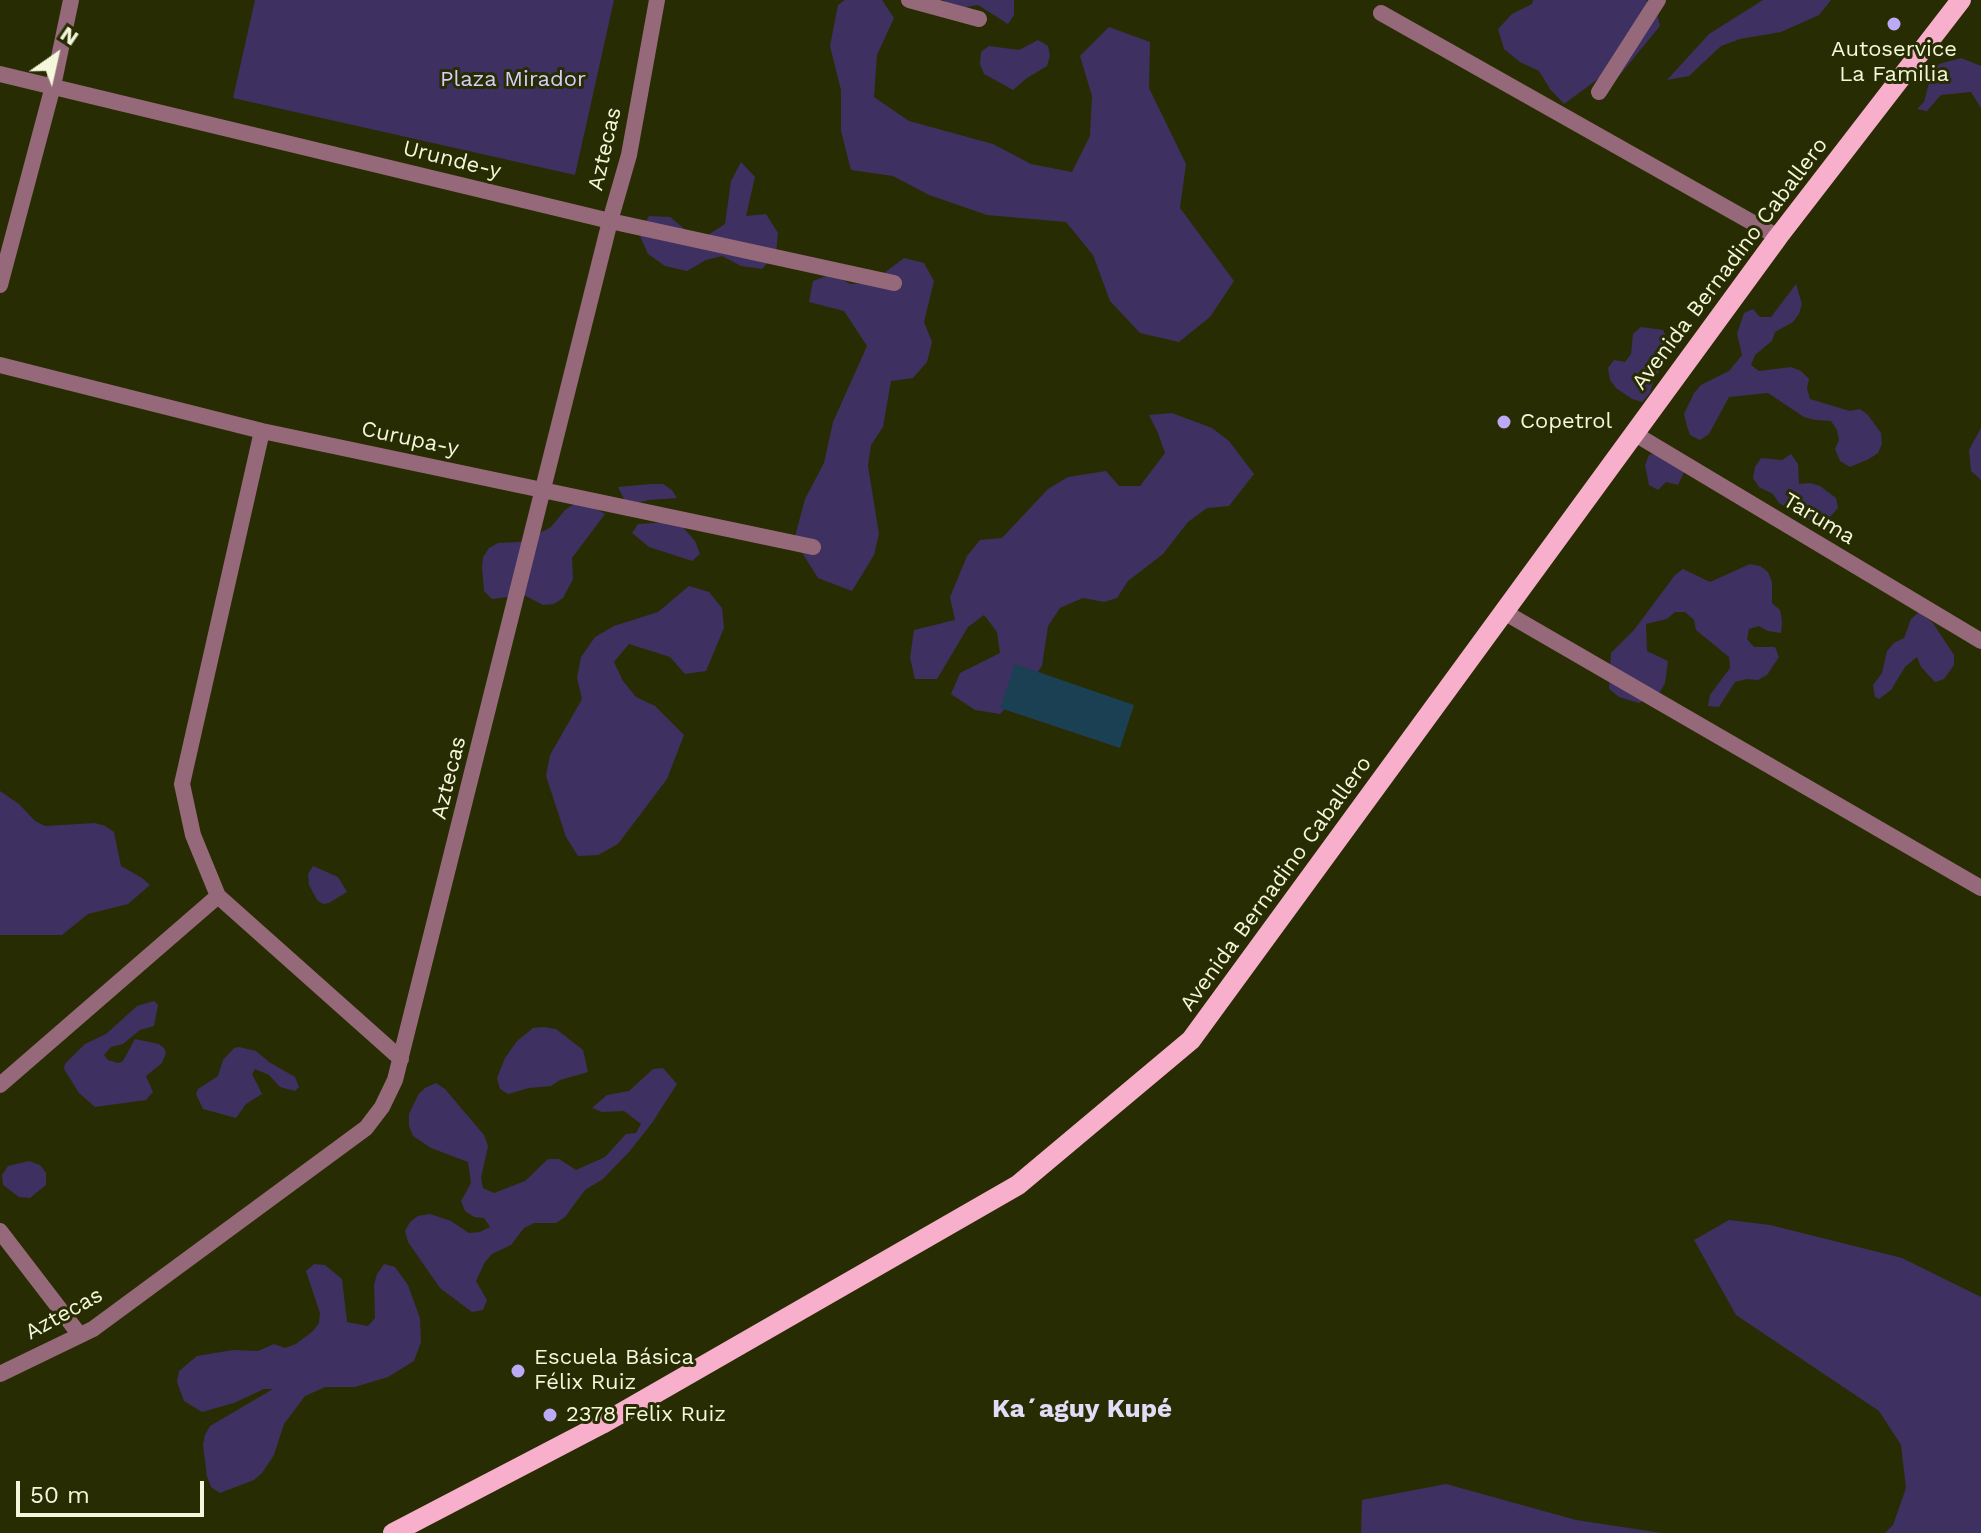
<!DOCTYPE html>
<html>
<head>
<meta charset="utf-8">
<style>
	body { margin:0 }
	#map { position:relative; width:1981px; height:1533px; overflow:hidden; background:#282c02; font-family:"Work Sans",sans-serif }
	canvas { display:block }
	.north { position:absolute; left:16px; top:16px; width:80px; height:80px; -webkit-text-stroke:6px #282c02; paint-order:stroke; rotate:34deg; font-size:22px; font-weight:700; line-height:32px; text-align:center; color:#f3f7db }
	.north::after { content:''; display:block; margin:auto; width:28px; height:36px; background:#f3f7db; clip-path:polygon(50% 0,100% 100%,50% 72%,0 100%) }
	.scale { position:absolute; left:16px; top:1481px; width:188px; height:36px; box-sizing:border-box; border:4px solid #f3f7db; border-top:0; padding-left:10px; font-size:24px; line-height:28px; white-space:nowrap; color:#f3f7db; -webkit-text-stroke:6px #282c02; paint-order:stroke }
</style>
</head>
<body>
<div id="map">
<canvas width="1981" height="1533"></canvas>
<div class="north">N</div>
<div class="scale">50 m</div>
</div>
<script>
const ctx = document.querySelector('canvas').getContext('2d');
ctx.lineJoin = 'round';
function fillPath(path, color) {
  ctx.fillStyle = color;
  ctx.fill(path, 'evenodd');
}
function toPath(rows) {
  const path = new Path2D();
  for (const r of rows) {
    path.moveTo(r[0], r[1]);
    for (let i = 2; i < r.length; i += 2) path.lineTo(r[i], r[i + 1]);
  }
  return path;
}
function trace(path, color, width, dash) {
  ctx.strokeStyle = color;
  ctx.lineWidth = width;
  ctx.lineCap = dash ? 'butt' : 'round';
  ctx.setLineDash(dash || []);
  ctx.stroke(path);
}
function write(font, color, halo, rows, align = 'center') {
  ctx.font = font + ' "Work Sans",sans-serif';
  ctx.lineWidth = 6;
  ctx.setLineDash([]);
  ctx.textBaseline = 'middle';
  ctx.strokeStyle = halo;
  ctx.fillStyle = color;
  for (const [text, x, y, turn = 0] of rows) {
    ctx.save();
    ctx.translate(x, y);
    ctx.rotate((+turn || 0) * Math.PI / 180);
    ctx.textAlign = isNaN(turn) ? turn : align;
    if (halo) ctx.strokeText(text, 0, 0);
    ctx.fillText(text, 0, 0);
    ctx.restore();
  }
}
fillPath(toPath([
	[255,0,614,0,575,175,233,98],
	[845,0,882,0,894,18,877,55,874,97,909,121,993,144,1031,164,1072,172,1090,136,1092,96,1080,56,1109,27,1150,42,1149,88,1186,164,1180,208,1234,281,1210,317,1179,342,1140,333,1110,301,1093,255,1066,222,987,215,929,195,893,176,851,170,841,131,841,90,830,46,838,5],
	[943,0,1014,0,1014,15,1008,24,978,5,954,9],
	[1533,0,1646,0,1655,6,1660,26,1619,76,1598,79,1564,104,1550,89,1539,71,1520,62,1504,49,1498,29,1512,14,1532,4],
	[1763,0,1831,0,1819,15,1781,32,1740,39,1721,46,1689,76,1667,80,1709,34],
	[1038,40,1048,46,1050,56,1047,66,1027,78,1013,90,984,74,980,64,981,52,989,46,1019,50],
	[1961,58,1981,66,1981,108,1971,92,1941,95,1927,111,1917,109,1924,102,1932,72,1939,64],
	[741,162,755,177,746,216,766,214,778,233,776,253,762,269,741,266,722,256,706,260,687,271,665,266,648,254,639,234,649,216,670,217,687,231,708,235,725,224,731,181],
	[904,258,924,263,934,281,924,322,932,342,927,362,913,378,891,381,883,427,871,445,868,466,879,534,874,555,852,591,818,578,794,540,805,499,824,463,833,422,867,346,844,311,809,302,813,281,832,274,850,284,871,283],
	[1796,284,1802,304,1799,314,1793,322,1775,332,1772,341,1755,355,1751,365,1759,371,1791,367,1801,371,1809,379,1807,388,1810,399,1850,411,1860,409,1868,415,1881,433,1882,444,1878,453,1869,459,1850,467,1840,461,1835,449,1839,440,1837,430,1831,421,1815,420,1804,417,1768,393,1729,397,1709,434,1700,440,1690,435,1687,426,1684,414,1694,393,1701,385,1729,371,1742,355,1737,334,1744,313,1753,309,1760,317,1771,317],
	[1641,327,1663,330,1668,340,1669,353,1653,382,1650,393,1642,402,1632,399,1616,388,1610,380,1608,368,1614,360,1625,362,1631,354,1633,334],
	[1172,413,1212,428,1229,441,1254,474,1229,506,1207,508,1188,522,1163,554,1128,581,1117,598,1104,602,1083,598,1060,608,1048,626,1042,666,1030,683,1000,714,975,710,951,694,960,673,1000,653,997,632,984,615,968,627,937,679,915,679,910,658,914,630,955,620,950,597,967,556,980,540,1002,538,1048,489,1068,477,1106,471,1119,486,1140,486,1165,453,1158,433,1149,415],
	[1981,428,1981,480,1971,471,1969,450],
	[1660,452,1687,466,1678,485,1666,482,1658,490,1649,485,1645,465,1649,455],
	[1791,454,1798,464,1799,484,1810,483,1820,486,1836,498,1838,508,1831,516,1821,521,1809,520,1779,503,1773,494,1759,487,1753,478,1755,467,1761,458,1782,460],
	[651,484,663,484,672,490,677,498,649,500,627,505,618,487],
	[574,504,595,508,605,514,572,558,573,579,563,598,554,604,543,605,524,595,492,599,484,591,482,567,483,557,489,548,498,543,519,542,529,539,551,527,565,510],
	[671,522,681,525,695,541,700,554,692,561,649,547,632,533,638,524],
	[1750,564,1760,566,1768,572,1772,582,1772,603,1780,610,1782,621,1781,633,1768,631,1759,626,1749,629,1747,639,1754,647,1775,647,1779,657,1767,675,1758,680,1746,679,1735,682,1719,707,1708,706,1710,695,1730,668,1729,657,1696,630,1694,620,1685,612,1675,612,1667,619,1646,624,1647,651,1668,661,1665,683,1660,692,1639,703,1619,697,1609,689,1611,653,1634,630,1675,575,1683,569,1710,582],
	[689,586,709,592,722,608,724,628,706,671,685,674,670,657,629,644,614,662,623,681,636,697,655,706,684,735,667,779,618,844,598,855,578,856,566,837,546,776,550,755,582,699,577,678,581,657,595,637,614,626,658,612],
	[1919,612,1933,623,1954,655,1954,665,1944,679,1935,682,1921,667,1917,657,1905,667,1891,690,1879,699,1875,697,1873,685,1882,673,1887,651,1894,643,1904,638,1911,619],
	[0,791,19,804,35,821,45,826,95,823,105,826,114,832,121,866,142,878,150,885,128,904,88,914,62,935,0,935],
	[313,866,338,877,347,892,329,903,323,904,317,900,309,885,308,874],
	[154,1001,158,1005,154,1026,140,1030,123,1044,111,1047,104,1055,108,1060,118,1063,123,1061,135,1039,159,1044,164,1048,166,1053,162,1063,146,1076,153,1092,146,1100,95,1107,79,1093,64,1069,65,1064,85,1044,106,1034,137,1006],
	[544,1027,556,1029,583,1050,588,1072,560,1080,551,1086,529,1088,508,1094,500,1089,497,1078,505,1058,517,1041,533,1028],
	[239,1047,256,1051,269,1062,295,1077,299,1087,295,1091,280,1087,269,1075,255,1069,252,1074,262,1094,246,1104,236,1118,203,1109,196,1094,198,1089,218,1076,223,1060,234,1048],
	[663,1068,677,1084,652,1123,629,1152,603,1179,585,1190,565,1217,556,1223,534,1223,524,1228,511,1245,492,1254,485,1262,476,1281,487,1300,483,1310,472,1312,440,1288,408,1242,405,1231,410,1222,418,1216,430,1214,451,1221,469,1233,480,1232,490,1227,484,1218,474,1217,465,1211,461,1201,471,1183,468,1162,431,1148,413,1136,409,1126,409,1114,418,1095,425,1088,436,1083,445,1089,484,1135,488,1146,481,1178,483,1188,494,1193,525,1181,548,1159,559,1159,576,1170,605,1157,626,1134,636,1133,641,1124,624,1111,602,1112,592,1108,607,1095,629,1091,653,1069],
	[29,1161,40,1165,46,1173,46,1185,30,1198,19,1197,3,1185,2,1175,8,1166],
	[1729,1220,1770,1225,1902,1258,1981,1297,1981,1533,1885,1533,1893,1525,1906,1488,1901,1445,1879,1411,1736,1315,1694,1240],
	[314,1264,325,1265,342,1279,347,1322,368,1326,375,1318,374,1285,377,1274,384,1264,395,1267,408,1285,420,1318,421,1342,414,1361,388,1377,355,1387,325,1387,305,1396,284,1424,274,1455,262,1473,254,1480,220,1493,211,1487,207,1477,203,1445,205,1435,210,1426,273,1389,264,1389,234,1403,202,1412,184,1401,177,1382,179,1371,197,1356,233,1350,258,1351,274,1344,285,1348,296,1344,313,1331,319,1323,320,1313,306,1271],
	[1446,1484,1576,1520,1662,1533,1361,1533,1362,1500]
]), '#3e3061');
fillPath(toPath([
	[1015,664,1134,705,1120,748,1000,708]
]), '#1b3f53');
trace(toPath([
	[909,0,979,19],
	[1381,13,1778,237],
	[0,74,610,221,894,283],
	[1599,92,1658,0],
	[0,285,53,86,71,0],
	[0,365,262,431,813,547],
	[262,431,182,784,193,835,218,896,401,1059],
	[1635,434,1981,641],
	[1504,612,1981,888],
	[0,1085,218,896],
	[0,1231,79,1334],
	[0,1374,93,1329,366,1128,382,1107,395,1080,610,221,629,155,657,0]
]), '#95697a', 16);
trace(toPath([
	[393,1533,602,1424,1018,1185,1191,1040,1778,237,1961,0]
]), '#f8afcb', 20);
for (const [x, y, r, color] of [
	[1894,24,8,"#bcaaf6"],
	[1504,422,8,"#bcaaf6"],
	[518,1371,8,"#bcaaf6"],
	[550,1415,8,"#bcaaf6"]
]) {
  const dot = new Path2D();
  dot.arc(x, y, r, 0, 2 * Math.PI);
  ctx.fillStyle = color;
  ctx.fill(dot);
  trace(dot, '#282c02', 3);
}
write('22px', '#f3f7db', '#282c02', [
	["Autoservice",1894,50,"center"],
	["La Familia",1894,75,"center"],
	["Copetrol",1520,422],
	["Escuela Básica",534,1358],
	["Félix Ruiz",534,1383],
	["2378 Felix Ruiz",566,1415]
], 'left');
write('22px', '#d7cdfd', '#282c02', [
	["Plaza Mirador",513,80]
]);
write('22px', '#f3f7db', '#282c02', [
	["Aztecas",605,149,-77],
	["Urunde-y",452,160,14],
	["Avenida Bernadino Caballero",1730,264,-53],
	["Curupa-y",410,439,12],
	["Taruma",1819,519,31],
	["Aztecas",449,778,-76],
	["Avenida Bernadino Caballero",1276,884,-54],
	["Aztecas",64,1314,-29]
]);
write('bold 26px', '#e2dcf9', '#282c02', [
	["Ka´aguy Kupé",1082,1409]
]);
</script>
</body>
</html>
